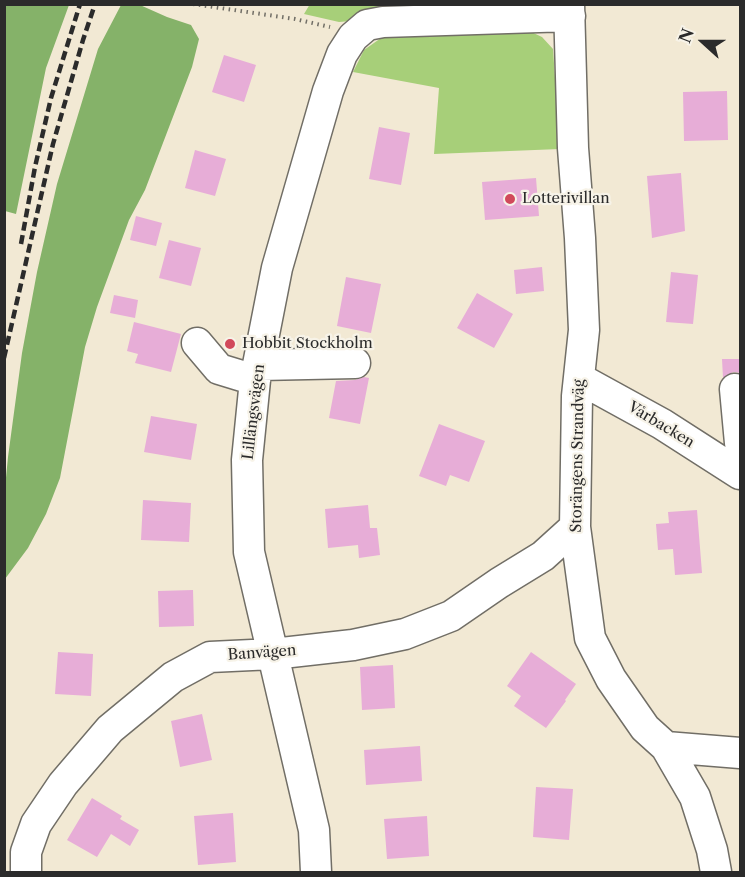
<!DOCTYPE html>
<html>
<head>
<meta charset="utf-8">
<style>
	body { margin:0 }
	#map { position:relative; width:745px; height:877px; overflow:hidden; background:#f2e9d4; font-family:"Libre Caslon Text",serif }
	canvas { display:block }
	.frame { position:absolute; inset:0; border:6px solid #2b2b2b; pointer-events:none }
	.north { position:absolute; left:673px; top:12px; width:60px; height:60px; -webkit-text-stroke:4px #f7f3e8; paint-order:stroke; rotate:291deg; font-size:16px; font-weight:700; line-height:24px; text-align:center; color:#2b2b2b }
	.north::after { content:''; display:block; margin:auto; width:21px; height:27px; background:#2b2b2b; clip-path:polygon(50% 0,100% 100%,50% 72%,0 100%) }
</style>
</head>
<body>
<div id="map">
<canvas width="745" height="877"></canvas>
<div class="frame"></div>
<div class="north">N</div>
</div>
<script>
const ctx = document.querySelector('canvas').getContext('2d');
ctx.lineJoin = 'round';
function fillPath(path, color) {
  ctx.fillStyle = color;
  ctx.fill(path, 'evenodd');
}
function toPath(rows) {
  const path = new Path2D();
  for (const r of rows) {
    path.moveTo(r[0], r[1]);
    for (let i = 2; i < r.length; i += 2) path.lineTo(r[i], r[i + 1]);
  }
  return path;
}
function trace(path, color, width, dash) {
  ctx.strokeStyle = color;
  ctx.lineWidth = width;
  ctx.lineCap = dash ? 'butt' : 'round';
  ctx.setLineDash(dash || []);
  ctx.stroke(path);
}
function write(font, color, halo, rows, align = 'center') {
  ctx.font = font + ' "Libre Caslon Text",serif';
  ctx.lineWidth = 4.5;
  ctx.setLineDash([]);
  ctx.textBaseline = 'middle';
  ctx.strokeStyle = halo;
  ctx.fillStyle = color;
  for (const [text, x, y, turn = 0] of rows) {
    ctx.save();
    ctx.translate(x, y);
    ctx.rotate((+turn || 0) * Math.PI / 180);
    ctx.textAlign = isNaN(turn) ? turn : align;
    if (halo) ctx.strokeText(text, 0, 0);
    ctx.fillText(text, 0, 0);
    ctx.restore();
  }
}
fillPath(toPath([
	[310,4,544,5,339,22,304,14],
	[527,30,542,37,553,49,560,149,434,154,439,88,353,72,364,50,381,38]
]), '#a7cf79');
fillPath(toPath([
	[4,5,69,5,46,68,16,214,5,211],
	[121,5,140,5,167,17,191,25,199,39,192,67,145,190,129,220,97,307,85,347,60,478,46,514,28,548,5,579,4,498,8,457,22,353,37,272,57,184,98,49]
]), '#85b269');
fillPath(toPath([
	[224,55,256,65,244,102,212,92],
	[727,91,728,140,684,141,683,92],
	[379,127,410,133,401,185,369,179],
	[195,150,226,159,215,196,185,188],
	[681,173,685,231,652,238,647,176],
	[536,178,539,216,485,220,482,182],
	[136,216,162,223,156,246,130,240],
	[169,240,201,248,191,286,159,278],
	[542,267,544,291,516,294,514,270],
	[671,272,698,275,693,324,666,322],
	[346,277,381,284,371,333,337,326],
	[477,293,513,314,494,348,457,328],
	[114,295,138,300,135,318,110,313],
	[134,322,181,334,171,372,135,363,138,354,127,351],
	[722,359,741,359,741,373,733,372,723,378],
	[364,377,369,378,360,424,329,418,336,381,355,380],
	[151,416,197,424,191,460,144,452],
	[439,424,485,441,469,482,450,475,446,486,419,476],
	[143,500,191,503,189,542,141,540],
	[368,505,370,528,377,528,380,555,359,558,358,545,328,548,325,509],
	[697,510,702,573,675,575,673,549,658,550,656,524,669,523,668,512],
	[193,590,194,626,159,627,158,591],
	[58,652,93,654,91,696,55,694],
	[531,652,576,684,565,700,566,701,546,728,514,706,521,696,507,686],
	[393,665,395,708,362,710,360,667],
	[202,714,212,760,180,767,171,721],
	[420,746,422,781,366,785,364,750],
	[536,787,573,789,569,840,533,837],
	[92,798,122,816,120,819,139,830,130,846,111,834,97,857,67,840],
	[233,813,236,862,198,865,194,816],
	[427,816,429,856,387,859,384,819]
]), '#e7add7');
const minor = toPath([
	[569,4,573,148,580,238,584,330,577,396,575,527,590,638,611,679,645,728,666,747,695,797,712,850,716,872],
	[197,343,219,369,255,380],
	[260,365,355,363],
	[580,379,662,424,740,474],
	[735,389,740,443],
	[666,747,740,753],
	[26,872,26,852,36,824,63,784,110,729,173,677,210,657,273,654,353,645,405,634,451,616,499,583,543,556,575,527],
	[316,872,314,830,249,552,247,460,255,380,277,268,328,91,342,54,353,37,367,25,383,22,570,16]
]);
trace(minor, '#716e66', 33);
trace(toPath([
	[193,4,295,19,330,27]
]), '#716e66', 4, [1.5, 4.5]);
trace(minor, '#fff', 30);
trace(toPath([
	[21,244,35,167,51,98,80,4],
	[4,358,53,144,83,40,95,4]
]), '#2b2b2b', 4.5, [9, 4.5]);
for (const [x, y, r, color] of [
	[510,199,6,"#d1495b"],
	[230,344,6,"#d1495b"]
]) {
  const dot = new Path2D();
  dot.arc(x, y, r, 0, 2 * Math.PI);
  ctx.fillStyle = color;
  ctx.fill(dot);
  trace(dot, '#f7f3e8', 2);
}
write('15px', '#2b2b2b', '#f7f3e8', [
	["Lotterivillan",522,199],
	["Hobbit Stockholm",242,344]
], 'left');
write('15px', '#2b2b2b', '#f7f3e8', [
	["Lillängsvägen",254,412,-83],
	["Vårbacken",661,425,31],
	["Storängens Strandväg",578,456,-89],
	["Banvägen",262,653,-4]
]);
</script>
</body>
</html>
